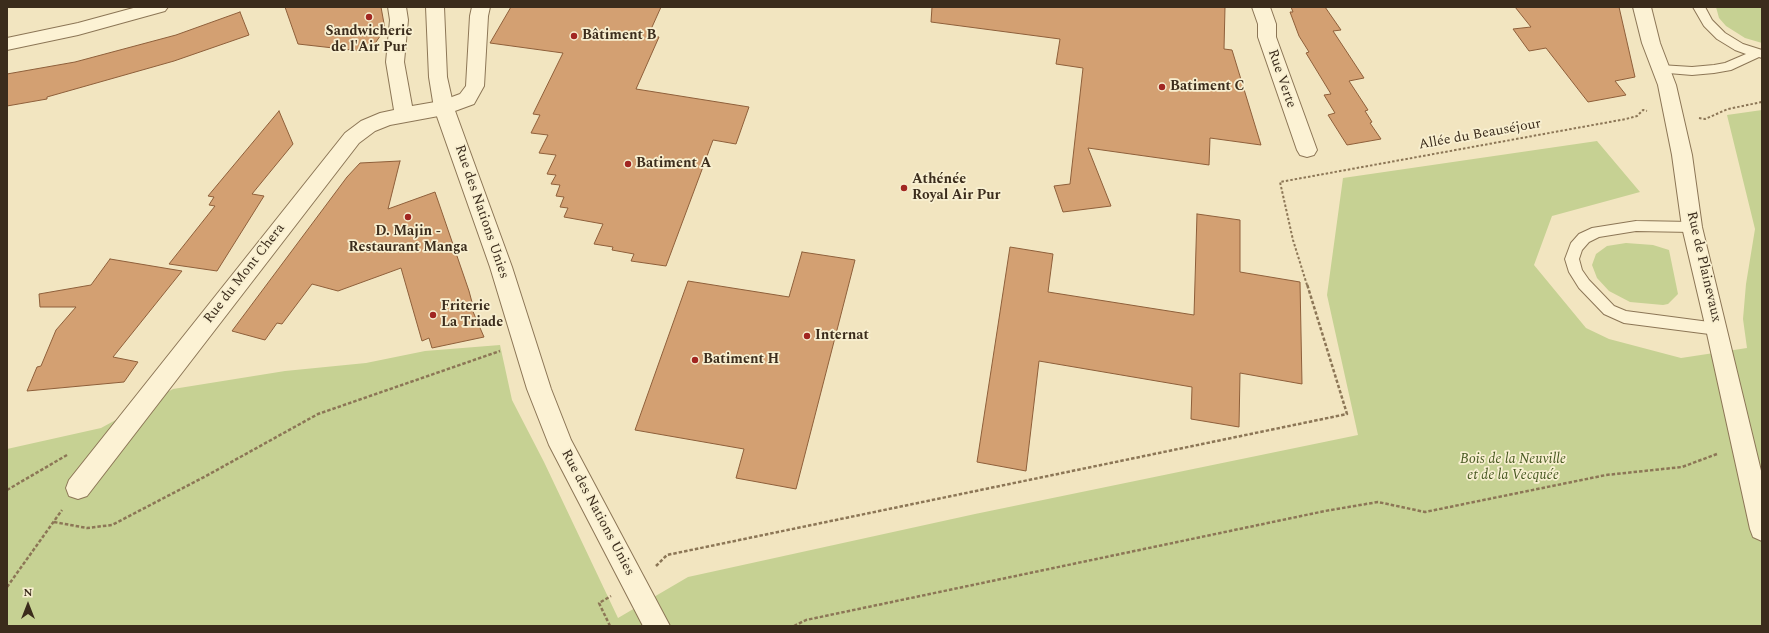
<!DOCTYPE html>
<html>
<head>
<meta charset="utf-8">
<style>
	body { margin:0 }
	#map { position:relative; width:1769px; height:633px; overflow:hidden; background:#f2e5c0; font-family:Spectral,serif }
	canvas { display:block }
	.frame { position:absolute; inset:0; border:8px solid #3b2c1c; pointer-events:none }
	.north { position:absolute; left:8px; top:585px; width:40px; height:40px; -webkit-text-stroke:3px #f8efd0; paint-order:stroke; rotate:0deg; font-size:11px; font-weight:700; line-height:16px; text-align:center; color:#3b2c1c }
	.north::after { content:''; display:block; margin:auto; width:14px; height:18px; background:#3b2c1c; clip-path:polygon(50% 0,100% 100%,50% 72%,0 100%) }
</style>
</head>
<body>
<div id="map">
<canvas width="1769" height="633"></canvas>
<div class="frame"></div>
<div class="north">N</div>
</div>
<script>
const ctx = document.querySelector('canvas').getContext('2d');
ctx.lineJoin = 'round';
function fillPath(path, color) {
  ctx.fillStyle = color;
  ctx.fill(path, 'evenodd');
}
function toPath(rows) {
  const path = new Path2D();
  for (const r of rows) {
    path.moveTo(r[0], r[1]);
    for (let i = 2; i < r.length; i += 2) path.lineTo(r[i], r[i + 1]);
  }
  return path;
}
function trace(path, color, width, dash) {
  ctx.strokeStyle = color;
  ctx.lineWidth = width;
  ctx.lineCap = dash ? 'butt' : 'round';
  ctx.setLineDash(dash || []);
  ctx.stroke(path);
}
function write(font, color, halo, rows, align = 'center') {
  ctx.font = font + ' Spectral,serif';
  ctx.lineWidth = 3.5;
  ctx.setLineDash([]);
  ctx.textBaseline = 'middle';
  ctx.strokeStyle = halo;
  ctx.fillStyle = color;
  for (const [text, x, y, turn = 0] of rows) {
    ctx.save();
    ctx.translate(x, y);
    ctx.rotate((+turn || 0) * Math.PI / 180);
    ctx.textAlign = isNaN(turn) ? turn : align;
    if (halo) ctx.strokeText(text, 0, 0);
    ctx.fillText(text, 0, 0);
    ctx.restore();
  }
}
fillPath(toPath([
	[1716,7,1762,7,1762,43,1745,38,1726,26,1719,18],
	[1762,110,1762,626,7,626,7,449,101,428,173,389,285,371,366,363,425,351,500,345,512,400,544,462,618,618,688,577,975,514,1358,435,1327,295,1343,178,1597,141,1640,192,1552,216,1534,265,1586,328,1609,339,1681,358,1747,348,1743,319,1746,284,1755,229,1727,115],
	[1626,243,1653,245,1669,250,1678,294,1668,304,1663,305,1630,302,1609,291,1597,278,1592,265,1596,254,1607,246]
]), '#c6d193');
const building = toPath([
	[285,7,381,7,385,29,369,52,298,44,285,7],
	[511,7,661,7,648,36,659,37,636,89,749,107,736,144,713,140,666,266,631,261,634,254,612,250,613,247,594,244,603,224,564,217,568,208,560,207,564,197,556,196,560,185,551,184,556,175,547,174,556,155,539,153,548,135,531,133,540,115,533,114,563,53,490,43,511,7],
	[932,7,1225,7,1224,49,1232,50,1261,145,1210,138,1209,165,1088,148,1111,206,1063,212,1054,186,1070,184,1083,68,1056,64,1060,39,931,22,932,7],
	[1291,7,1325,7,1341,30,1333,31,1364,78,1349,81,1368,110,1365,111,1372,122,1370,123,1381,139,1347,145,1328,115,1335,113,1324,95,1331,94,1306,53,1309,52,1299,36,1290,12,1293,12,1291,7],
	[1515,7,1619,7,1635,77,1615,81,1626,95,1588,102,1546,48,1529,51,1513,29,1531,27,1515,7],
	[240,12,249,35,174,61,47,97,47,99,7,106,7,74,75,62,176,35,240,12],
	[279,111,293,144,252,194,264,196,217,271,169,264,215,206,209,205,214,197,208,196,279,111],
	[400,161,388,209,435,192,469,291,473,306,471,307,484,337,432,348,429,338,422,341,401,268,338,291,312,284,282,324,277,323,265,340,232,331,347,177,360,163,400,161],
	[1197,214,1240,220,1240,272,1300,282,1302,384,1240,373,1239,427,1191,419,1192,387,1039,361,1026,471,977,462,1010,247,1053,254,1048,292,1194,315,1197,214],
	[802,252,855,260,796,489,736,478,744,449,635,430,688,281,789,297,802,252],
	[110,259,182,271,113,357,138,362,124,382,27,391,37,367,41,366,56,330,76,307,40,307,39,294,91,285,110,259]
]);
fillPath(building, '#d3a072');
trace(building, '#8e5f3a', 1);
const service = toPath([
	[1693,7,1705,7,1712,20,1725,33,1743,44,1762,50,1762,58,1759,57,1731,70,1714,73,1692,75,1656,72,1654,69,1656,66,1660,65,1692,67,1714,65,1725,63,1746,54,1735,50,1717,39,1704,26,1693,7],
	[1636,221,1692,222,1697,223,1699,227,1697,231,1692,232,1636,231,1599,237,1589,242,1582,250,1579,259,1582,270,1589,280,1614,306,1626,311,1717,323,1722,325,1724,329,1722,333,1717,335,1624,323,1604,314,1579,288,1569,272,1565,259,1571,243,1579,234,1592,228,1636,221]
]);
const minor = toPath([
	[137,7,168,7,165,11,78,35,7,50,7,38,78,23,137,7],
	[388,7,406,7,408,20,404,62,412,106,441,101,460,94,466,86,470,16,472,7,490,7,488,16,484,86,474,104,444,115,390,125,375,131,359,143,87,496,78,499,69,496,66,488,69,480,345,133,361,121,380,113,394,110,386,62,390,20,388,7],
	[1252,7,1270,7,1276,24,1276,37,1317,150,1314,155,1307,157,1300,155,1297,150,1258,37,1258,24,1252,7]
]);
const tertiary = toPath([
	[426,7,444,7,447,77,454,108,512,267,551,389,571,440,670,626,643,626,549,445,527,389,490,267,434,108,429,77,426,7],
	[1633,7,1651,7,1660,43,1676,85,1692,155,1702,227,1762,475,1762,541,1753,537,1750,529,1706,329,1682,227,1672,155,1658,85,1642,43,1633,7]
]);
trace(service, '#8c7656', 2);
trace(minor, '#8c7656', 2);
trace(tertiary, '#8c7656', 2);
trace(toPath([
	[1699,118,1705,119,1728,109,1762,102],
	[1307,285,1293,240,1280,182,1626,119,1637,116,1643,110,1647,111]
]), '#8c7656', 2, [2.5, 2]);
trace(toPath([
	[7,490,67,455],
	[54,522,87,528,112,525,206,476,318,414,500,351],
	[656,566,667,555,1347,414,1307,284],
	[7,587,62,510],
	[610,626,599,603,611,596],
	[794,626,806,620,1325,511,1378,502,1425,512,1606,475,1682,467,1717,454]
]), '#8c7656', 2.5, [3.5, 2]);
fillPath(service, '#fcf2d4');
fillPath(minor, '#fcf2d4');
fillPath(tertiary, '#fcf2d4');
for (const [x, y, r, color] of [
	[369,17,4,"#a12621"],
	[574,36,4,"#a12621"],
	[1162,87,4,"#a12621"],
	[628,164,4,"#a12621"],
	[904,188,4,"#a12621"],
	[408,217,4,"#a12621"],
	[433,315,4,"#a12621"],
	[807,336,4,"#a12621"],
	[695,360,4,"#a12621"]
]) {
  const dot = new Path2D();
  dot.arc(x, y, r, 0, 2 * Math.PI);
  ctx.fillStyle = color;
  ctx.fill(dot);
  trace(dot, '#f8efd0', 1.5);
}
write('bold 14px', '#3b2c1c', '#f8efd0', [
	["Sandwicherie",369,32,"center"],
	["de l'Air Pur",369,48,"center"],
	["Bâtiment B",582,36],
	["Batiment C",1170,87],
	["Batiment A",636,164],
	["Athénée",912,180],
	["Royal Air Pur",912,196],
	["D. Majin -",408,232,"center"],
	["Restaurant Manga",408,248,"center"],
	["Friterie",441,307],
	["La Triade",441,323],
	["Internat",815,336],
	["Batiment H",703,360]
], 'left');
write('14px', '#3b2c1c', '#f8efd0', [
	["Rue Verte",1281,79,71],
	["Allée du Beauséjour",1480,135,-10],
	["Rue des Nations Unies",481,212,71],
	["Rue de Plainevaux",1703,267,77],
	["Rue du Mont Chera",245,274,-52],
	["Rue des Nations Unies",597,513,62]
]);
write('italic 14px', '#485921', '#f8efd0', [
	["Bois de la Neuville",1513,460],
	["et de la Vecquée",1513,476]
]);
</script>
</body>
</html>
